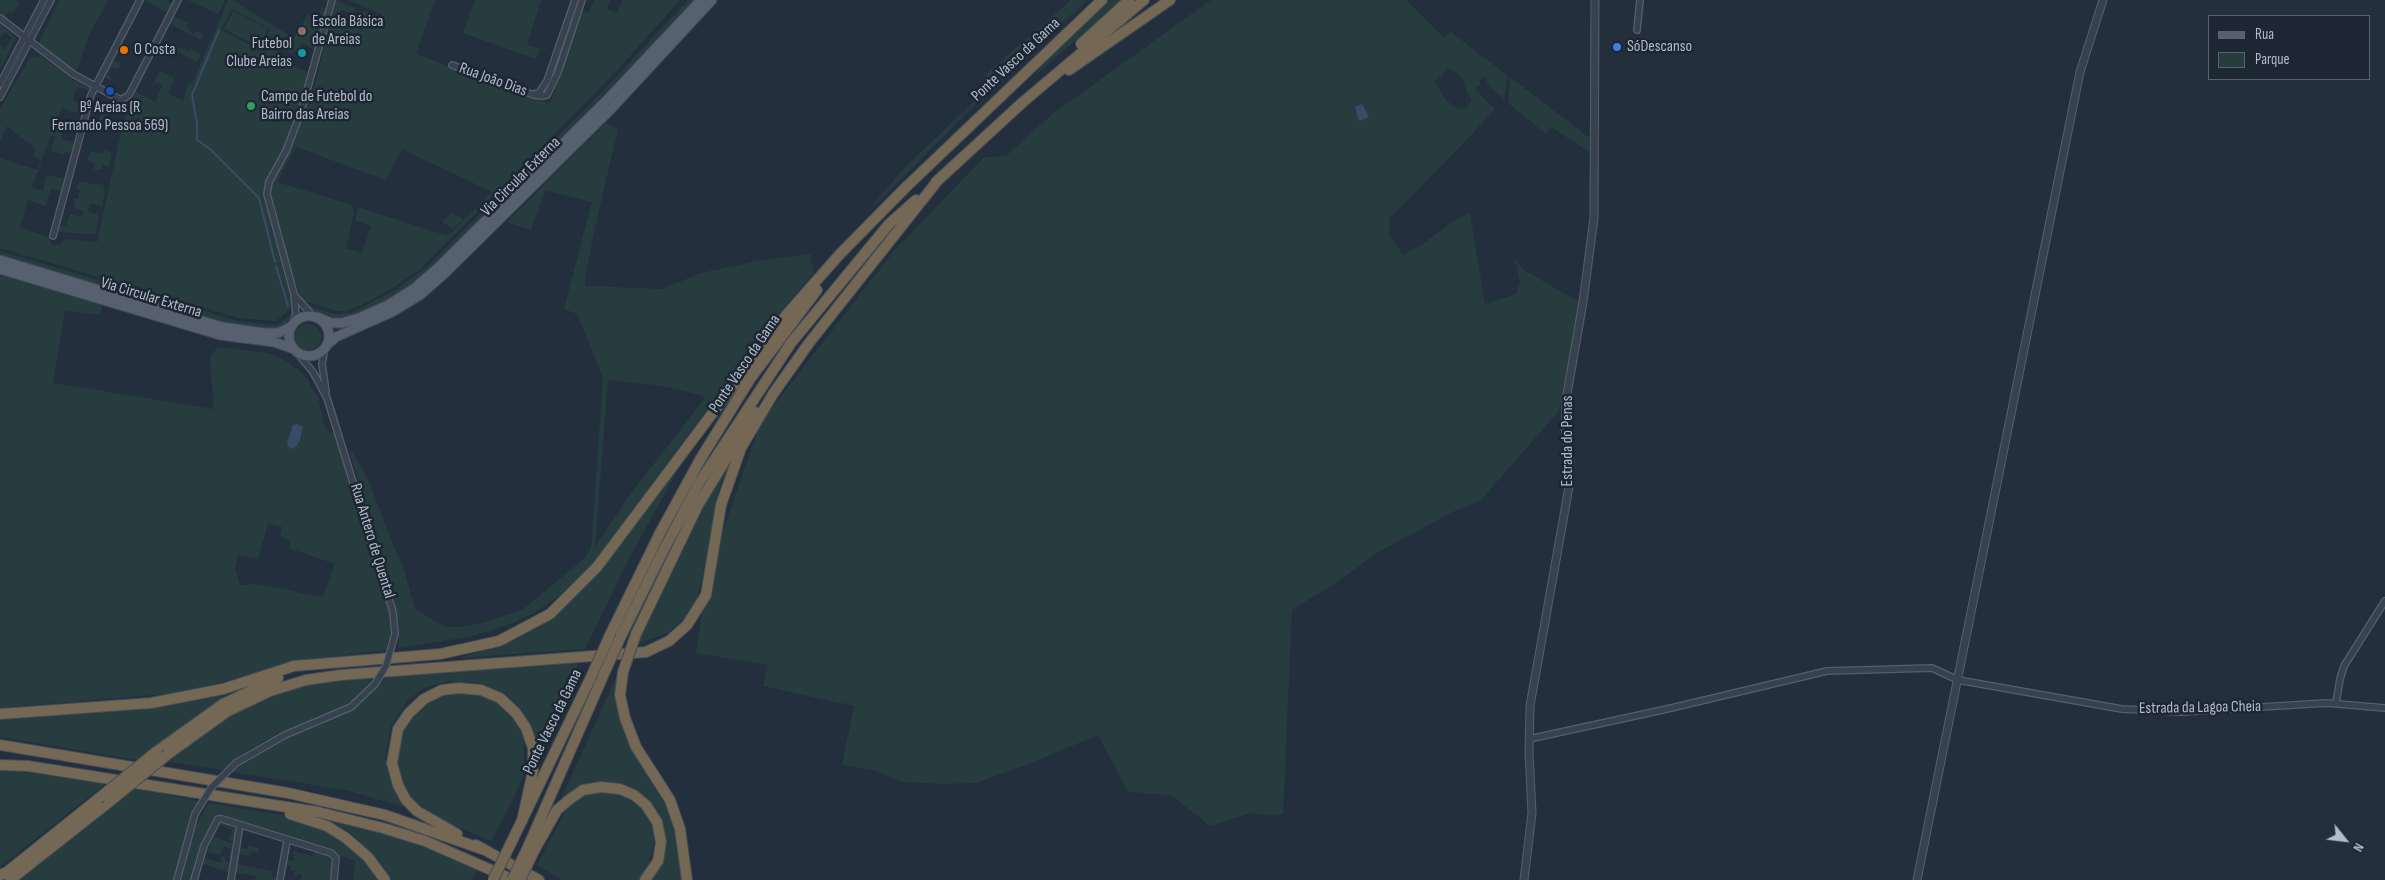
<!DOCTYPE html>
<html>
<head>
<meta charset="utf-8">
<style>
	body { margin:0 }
	#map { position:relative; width:2385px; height:880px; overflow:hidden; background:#242f3e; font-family:"Sofia Sans Condensed",sans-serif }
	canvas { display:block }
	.legend { position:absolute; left:2208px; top:15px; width:162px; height:65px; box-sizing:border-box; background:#1d2633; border:1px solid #59626f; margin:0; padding:6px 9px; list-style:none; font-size:15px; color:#b4bcc9 }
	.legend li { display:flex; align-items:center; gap:10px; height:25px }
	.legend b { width:25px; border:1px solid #59626f }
	.north { position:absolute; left:2320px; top:815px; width:50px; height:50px; -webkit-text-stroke:4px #1d2633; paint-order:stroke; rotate:119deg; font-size:14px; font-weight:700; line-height:20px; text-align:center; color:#b4bcc9 }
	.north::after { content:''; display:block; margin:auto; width:18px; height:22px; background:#b4bcc9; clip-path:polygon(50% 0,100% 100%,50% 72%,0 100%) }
</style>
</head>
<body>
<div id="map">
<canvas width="2385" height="880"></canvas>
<ul class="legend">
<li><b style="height:6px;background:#56606e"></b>Rua</li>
<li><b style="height:14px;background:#263c3f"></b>Parque</li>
</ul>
<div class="north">N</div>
</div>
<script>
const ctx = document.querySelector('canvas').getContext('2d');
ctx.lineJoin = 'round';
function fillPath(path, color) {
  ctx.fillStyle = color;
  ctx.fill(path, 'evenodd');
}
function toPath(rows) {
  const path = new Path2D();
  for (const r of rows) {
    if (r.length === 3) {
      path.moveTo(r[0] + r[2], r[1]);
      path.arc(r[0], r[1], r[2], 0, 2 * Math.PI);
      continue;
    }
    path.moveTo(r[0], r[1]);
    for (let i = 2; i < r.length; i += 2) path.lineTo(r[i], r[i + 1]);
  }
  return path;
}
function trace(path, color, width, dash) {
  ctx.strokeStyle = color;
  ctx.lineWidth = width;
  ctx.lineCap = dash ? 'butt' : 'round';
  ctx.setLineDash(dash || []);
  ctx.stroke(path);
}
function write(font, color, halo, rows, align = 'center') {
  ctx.font = font + ' "Sofia Sans Condensed",sans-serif';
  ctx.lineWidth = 5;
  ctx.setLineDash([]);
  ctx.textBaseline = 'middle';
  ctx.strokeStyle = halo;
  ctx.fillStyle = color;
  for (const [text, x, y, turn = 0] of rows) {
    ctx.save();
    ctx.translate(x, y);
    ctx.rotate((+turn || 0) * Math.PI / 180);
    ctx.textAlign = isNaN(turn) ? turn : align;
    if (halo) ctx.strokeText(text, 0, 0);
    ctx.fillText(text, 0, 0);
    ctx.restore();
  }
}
fillPath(toPath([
	[0,0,15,0,19,4,13,13,10,11,4,17,7,21,0,11],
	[59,0,108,0,89,35,76,72,39,43],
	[144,0,166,0,172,3,167,13],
	[188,0,225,0,218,14],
	[228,0,232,0,294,38,308,14,318,20,321,7,326,8,315,50,302,43,299,51,295,50,293,54,279,49,275,59,309,72,293,128,265,195,281,263,294,305,276,321,239,318,0,248,0,158,37,170,41,160,33,156,36,149,7,126,0,143,0,109,30,58,41,56,73,80,89,88,89,90,77,87,73,101,85,105,82,114,62,108,57,121,68,125,67,130,63,130,61,139,74,142,71,153,65,152,64,155,51,151,54,139,58,138,51,136,32,187,43,191,46,176,50,177,52,175,64,179,60,191,51,188,46,206,28,200,20,227,48,237,51,244,54,245,60,244,65,239,97,242,123,123,136,92,155,102,162,85,156,83,154,86,152,85,160,71,175,78,168,93,183,101,188,85,194,80],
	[232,9,270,29,260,50,221,30],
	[336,0,355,8,352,14,341,10,338,17,358,25,364,11,376,16,374,22,378,24,382,14,347,0,435,0,416,54,550,104,582,11,589,13,594,0,610,0,607,9,617,13,622,0,680,0,612,76,419,270,394,287,364,304,345,311,337,311,312,303,303,302,291,271,270,195,273,181,296,137,307,103,310,104],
	[296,147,386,180,402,149,492,192,448,236,358,207,355,220,371,226,362,253,349,249,346,250,354,212,352,205,277,182],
	[475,0,541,0,527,45,540,49,536,59,463,33],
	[688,0,694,0,557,144,432,268,402,292,362,313,335,319,323,316,310,308,309,306,335,314,351,313,397,289,428,266,600,94],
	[1071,0,1087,0,979,101,864,216,905,167,982,94,985,75],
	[1110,0,1123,0,1033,77,1039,68],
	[1211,0,1406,0,1443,37,1451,32,1508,76,1504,99,1487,84,1487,79,1483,77,1479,80,1480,84,1475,90,1495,109,1459,148,1395,213,1390,216,1389,234,1403,255,1421,245,1454,221,1470,213,1485,304,1516,294,1520,282,1515,259,1524,270,1579,302,1563,393,1558,412,1481,500,1450,513,1377,553,1337,582,1292,610,1283,814,1275,816,1251,813,1210,826,1171,795,1128,792,1098,735,1026,765,976,783,942,784,902,782,873,770,842,765,854,706,763,686,768,665,696,653,702,613,723,531,761,422,894,251,984,157,1006,156,1051,115],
	[1449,68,1463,78,1466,90,1472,101,1465,108,1458,110,1445,99,1435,82],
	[233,11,268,29,259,47,224,29],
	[174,16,188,23,187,27,191,32,194,34,196,31,204,35,201,40,170,24],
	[0,24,16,37,2,67,0,66,2,60,0,58,0,46,4,50,12,38,5,32,0,38],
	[174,45,190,52,191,49,201,54,197,62,172,49],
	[113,60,121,64,118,69,112,67,108,75,112,78,110,81,105,76],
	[1510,77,1591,139,1589,152,1551,127,1546,134,1508,103],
	[92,107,107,114,100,126,92,124,93,121,99,122,101,113,91,110],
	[606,123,618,129,593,236,585,281,586,286,662,289,701,273,758,261,810,254,814,272,771,323,592,565,559,596,534,613,508,625,469,637,398,648,399,624,388,577,349,451,353,452,370,484,391,540,403,566,415,609,445,627,461,627,485,622,522,610,585,558,591,549,603,377,577,314,564,309,592,202,545,190,531,230,507,222],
	[608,380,656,385,698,394,705,398,628,497,595,547],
	[105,150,112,153,109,167,103,165,101,170,95,169,92,174,95,163,87,161,90,151,103,154],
	[79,182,105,185,103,187,105,192,102,206,90,203,88,211,99,215,95,234,58,232,59,225,66,226,70,214,82,217,83,211,74,208,75,204,73,203,74,198,78,199,80,190,77,189],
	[452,212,463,219,453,229,442,222],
	[0,251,238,321,274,325,282,322,294,310,293,314,284,326,273,330,225,324,0,256],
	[0,274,103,305,99,315,65,311,53,383,214,409,210,361,211,355,218,347,267,353,283,359,303,373,318,397,324,425,330,433,338,431,393,612,395,634,386,650,306,660,179,693,0,708],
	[268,524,282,527,280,537,290,540,289,548,335,564,323,597,257,584,240,585,235,568,238,555,258,559],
	[308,337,13],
	[689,449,629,559,585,649,460,658,503,643,557,612],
	[734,451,719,490,702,578,697,598,686,616,668,633,634,645,705,501],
	[579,662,535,764,532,733,524,713,507,695,480,683,450,681,424,688,408,700,391,726,385,757,393,788,407,808,346,790,231,772,244,760,271,745,323,723,358,706,374,689,382,676],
	[619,671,619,703,666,802,678,837,682,880,650,880,661,866,665,831,652,804,630,786,601,781,580,787,560,801],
	[376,675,361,694,348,706,265,741,238,757,223,770,164,761,233,711,278,693,309,684],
	[233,690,137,760,0,737,0,718],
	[463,691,489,695,512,714,524,739,524,772,513,800,491,841,439,819,414,801,403,782,396,760,399,734,421,704,439,694],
	[0,768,105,784,0,867],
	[131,788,203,802,195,814,177,880,10,880],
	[617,790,647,813,655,838,646,874,639,880,562,880,537,865,566,810,580,798,599,791],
	[209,803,287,816,336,835,362,857,379,880,353,880,355,861,338,855,326,848,304,843,217,817,200,845,190,880,182,880,189,845,197,824],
	[331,821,392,836,432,849,478,868,471,880,393,880,351,833],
	[223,822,236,828,234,842,217,835,228,839,233,831,222,825,217,830],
	[214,837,233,844,230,859,228,858,231,849,224,846,220,855,207,852],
	[291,843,330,855,332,863,330,880,301,880,302,875,298,874,297,877,294,877,295,871,291,870,291,866,287,865,288,860,293,861,294,855,289,853,293,854,293,851,312,856,314,852,290,845],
	[248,845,259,848,258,853,251,851,249,856,239,854,240,848,247,849],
	[222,856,226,857,225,861,230,862,228,872,203,864,205,858,220,863],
	[237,864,272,871,271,876,277,878,276,880,255,880,256,876,236,873]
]), '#263c3f');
fillPath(toPath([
	[1362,104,1369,117,1359,121,1355,107],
	[297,424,303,427,300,440,296,447,290,449,287,443,293,425]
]), '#394c67');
trace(toPath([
	[219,30,192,95,197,123,197,140,210,149,259,198,275,262],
	[276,266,288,306]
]), '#394c67', 2);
const minor = toPath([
	[0,18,73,74,121,100,129,95,178,0],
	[1637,30,1640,0],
	[452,65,534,95,542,96,547,95,558,72,582,0],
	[0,84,44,0],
	[534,94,539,93,547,81,575,0],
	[0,97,51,0],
	[53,236,91,95,140,0],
	[295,296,313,316],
	[292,325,296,315,294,294,267,194,269,182,286,151,301,112,332,0],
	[325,348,322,364,326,391],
	[297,353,313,372,327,398,393,612,395,634],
	[2336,703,2340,679,2344,666,2385,601],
	[1529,739,1667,709,1827,671,1932,668,1958,680,2122,709,2182,712,2326,703,2385,708],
	[236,763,285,735,351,707,375,684],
	[177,880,195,814],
	[194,880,204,846,218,819,222,819,331,853,336,858,334,880],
	[231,880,240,825],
	[280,880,287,841]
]);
const tertiary = toPath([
	[1524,880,1532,813,1529,752,1530,706,1569,487,1570,459,1565,428,1566,400,1583,302,1594,218,1595,0],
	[1917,880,2080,72,2103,0]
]);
const primary = toPath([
	[0,260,222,327,264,333,278,333,291,327],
	[0,269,220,335,274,342,294,349],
	[309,336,20],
	[317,317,331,323,342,323,359,318,388,305,415,288,439,267,605,102,701,0],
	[327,345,336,337,392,312,420,295,445,273,612,108,712,0]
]);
const motorway = toPath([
	[1081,44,1129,0],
	[1069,70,1170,0],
	[936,182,1023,102,1144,0],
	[903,190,1102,0],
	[636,634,698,505,755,412],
	[610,635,660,533,701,458,750,379,817,290],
	[621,636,661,555,699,483,791,343,889,224,916,200],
	[623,672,620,695,625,718,636,747,670,800,680,829,687,880],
	[0,714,151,703,223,689,294,666,440,654,499,641,550,614,597,567,787,314,840,254,908,185],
	[0,745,288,793,385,815,482,849],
	[156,752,223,704,278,678],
	[168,754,228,711,270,691,306,680,341,675,646,652,669,641,687,625,706,595,721,505,741,448,773,394,809,343,939,179],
	[0,765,28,766,318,812,383,828,425,841,514,880],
	[290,814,327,826,346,838,368,857,385,880],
	[457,834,417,811,406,800,398,785,392,763,398,729,409,713,424,699,442,690,459,688,481,690,500,698,516,713,526,728,533,748,533,771,522,821],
	[513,839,591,677],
	[476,845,539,880],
	[528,847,603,676],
	[535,849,557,810,570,799,583,790,601,787,620,789,634,795,646,805,657,822,661,842,658,861,645,880],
	[0,875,7,872,98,799],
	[10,880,109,802]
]);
trace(minor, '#565f6c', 8);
trace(tertiary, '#565f6c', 9);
trace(primary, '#414a57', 11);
trace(motorway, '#434c59', 12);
trace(minor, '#38414e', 5.5);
trace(tertiary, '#38414e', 7);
trace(primary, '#56606e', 9);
trace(motorway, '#746855', 10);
const minorBridge = toPath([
	[375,684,386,666,395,634],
	[195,814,211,788,236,763]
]);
const motorwayBridge = toPath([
	[623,672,636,634],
	[603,676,621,636],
	[591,677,610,635],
	[98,799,156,752],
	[109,802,168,754],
	[493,880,513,839],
	[512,880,528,847],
	[520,880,535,849]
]);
trace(minorBridge, '#565f6c', 8, []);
trace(motorwayBridge, '#434c59', 12, []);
trace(minorBridge, '#38414e', 5.5);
trace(motorwayBridge, '#746855', 10);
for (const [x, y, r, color] of [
	[302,31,5,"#8d6e63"],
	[1617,47,5,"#3f7fe0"],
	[124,50,5,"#e8710a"],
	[302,53,5,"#0f9aa8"],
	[110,91,5,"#1a4fb4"],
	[251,106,5,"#2e9e5b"]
]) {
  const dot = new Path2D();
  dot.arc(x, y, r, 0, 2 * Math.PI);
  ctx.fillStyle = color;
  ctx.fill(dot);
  trace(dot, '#1d2633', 2);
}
write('16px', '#b4bcc9', '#1d2633', [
	["Escola Básica",312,22],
	["de Areias",312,40],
	["Futebol",292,44,"right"],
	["Clube Areias",292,62,"right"],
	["SóDescanso",1627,47],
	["O Costa",134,50],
	["Campo de Futebol do",261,97],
	["Bairro das Areias",261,115],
	["Bº Areias (R",110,108,"center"],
	["Fernando Pessoa 569)",110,126,"center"]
], 'left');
write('16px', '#b4bcc9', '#1d2633', [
	["Ponte Vasco da Gama",1016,60,-43],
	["Rua João Dias",493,80,20],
	["Via Circular Externa",521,177,-45],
	["Via Circular Externa",151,298,17],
	["Ponte Vasco da Gama",745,364,-56],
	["Estrada do Penas",1568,441,-90],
	["Rua Antero de Quental",372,541,73],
	["Estrada da Lagoa Cheia",2200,708,-1],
	["Ponte Vasco da Gama",553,722,-64]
]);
</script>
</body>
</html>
